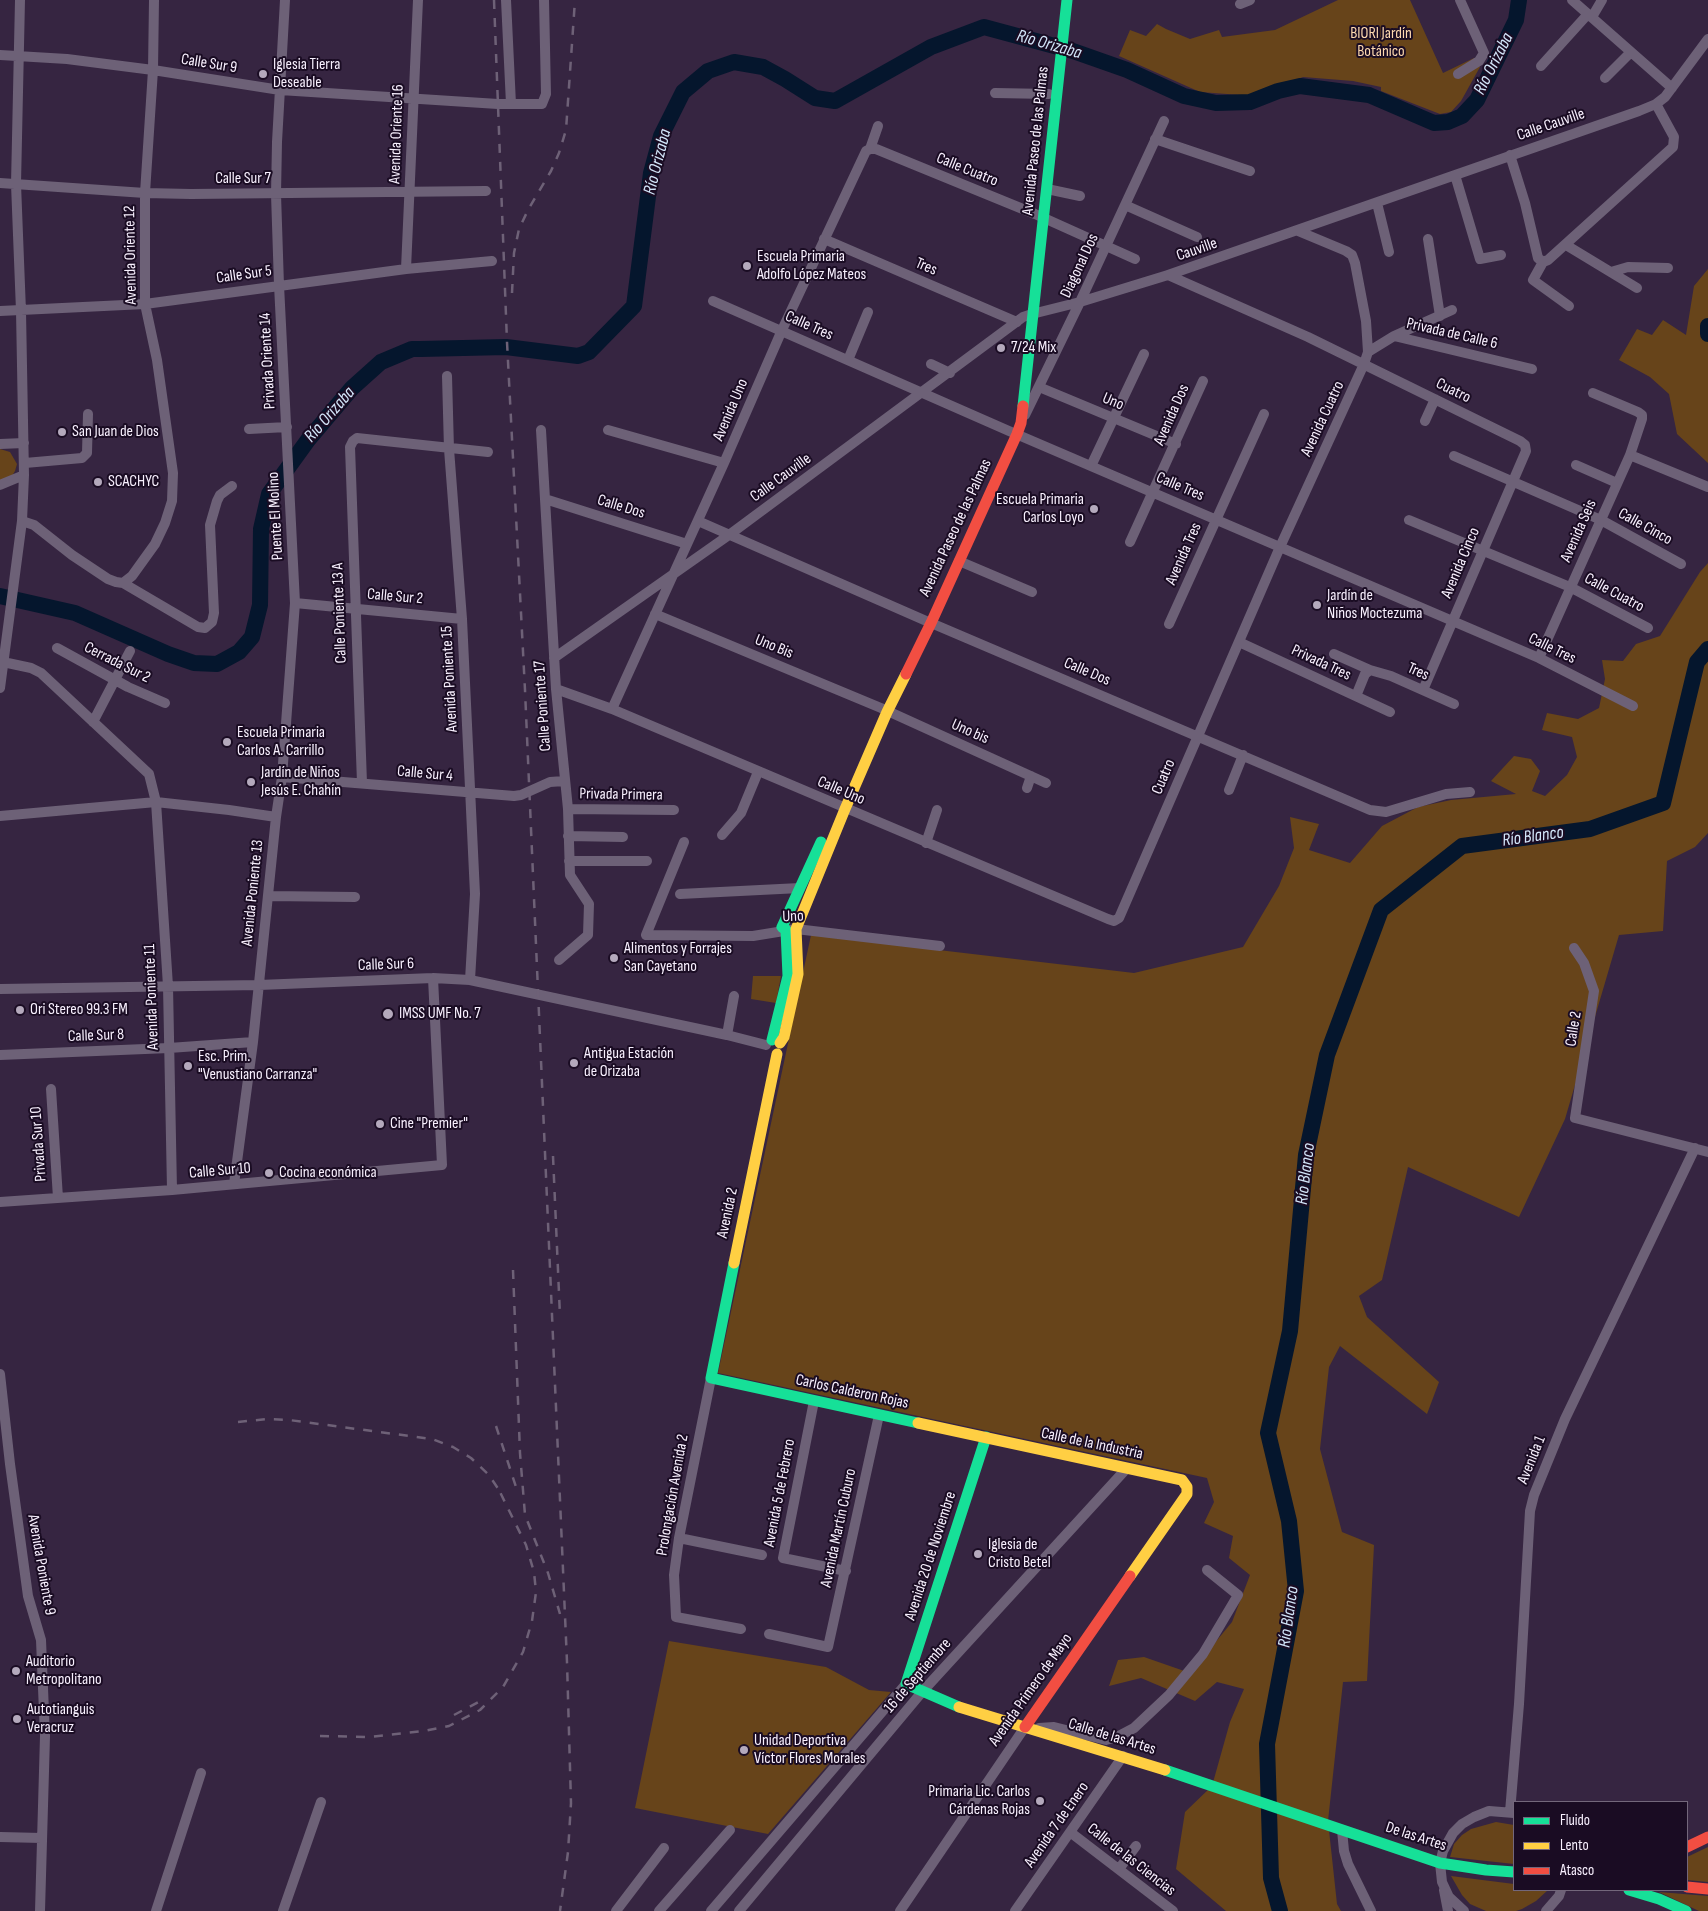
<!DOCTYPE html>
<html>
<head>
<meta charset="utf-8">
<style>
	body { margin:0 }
	#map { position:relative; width:1708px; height:1911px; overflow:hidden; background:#362541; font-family:"Sofia Sans Condensed",sans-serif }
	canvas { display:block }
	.legend { position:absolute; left:1513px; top:1801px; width:175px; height:90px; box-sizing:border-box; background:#1a0c23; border:1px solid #73677b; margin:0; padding:6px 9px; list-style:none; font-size:15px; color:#f8f0fe }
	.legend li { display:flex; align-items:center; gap:10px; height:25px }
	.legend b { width:25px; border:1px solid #73677b }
</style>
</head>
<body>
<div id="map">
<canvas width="1708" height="1911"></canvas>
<ul class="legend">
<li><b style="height:6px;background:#16e098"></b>Fluido</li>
<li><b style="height:6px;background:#ffcf43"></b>Lento</li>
<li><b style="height:6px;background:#f24e42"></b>Atasco</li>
</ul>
</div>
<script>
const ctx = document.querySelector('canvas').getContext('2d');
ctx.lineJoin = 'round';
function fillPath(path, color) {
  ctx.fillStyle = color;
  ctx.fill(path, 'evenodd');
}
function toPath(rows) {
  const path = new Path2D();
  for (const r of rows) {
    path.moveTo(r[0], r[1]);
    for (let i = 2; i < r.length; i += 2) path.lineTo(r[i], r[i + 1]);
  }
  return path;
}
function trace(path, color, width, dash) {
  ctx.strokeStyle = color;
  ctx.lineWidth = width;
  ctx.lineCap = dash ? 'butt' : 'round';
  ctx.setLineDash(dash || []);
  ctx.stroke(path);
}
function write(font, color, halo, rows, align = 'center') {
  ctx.font = font + ' "Sofia Sans Condensed",sans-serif';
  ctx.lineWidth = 4;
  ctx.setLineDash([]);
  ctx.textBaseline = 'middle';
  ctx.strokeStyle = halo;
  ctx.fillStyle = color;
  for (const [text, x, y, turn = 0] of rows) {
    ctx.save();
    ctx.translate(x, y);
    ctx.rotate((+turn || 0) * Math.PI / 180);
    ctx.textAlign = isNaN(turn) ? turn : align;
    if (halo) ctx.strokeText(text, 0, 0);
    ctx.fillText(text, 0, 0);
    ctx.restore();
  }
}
fillPath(toPath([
	[1338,0,1410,0,1443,73,1474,58,1480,67,1461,101,1451,112,1440,114,1381,91,1381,87,1353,81,1303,77,1254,96,1200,92,1119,56,1130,30,1146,36,1157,24,1166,29,1190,39,1219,30,1222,37,1275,30],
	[1708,269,1708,463,1677,434,1669,394,1650,377,1619,360,1637,329,1652,335,1663,320,1686,335,1694,286],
	[0,449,10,452,17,464,15,471,12,476,0,482],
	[1708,563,1708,833,1695,847,1667,861,1663,931,1619,935,1565,1119,1519,1217,1408,1167,1382,1280,1359,1296,1367,1317,1439,1382,1427,1414,1340,1346,1329,1367,1320,1449,1342,1532,1374,1545,1367,1681,1343,1682,1328,1821,1337,1904,1341,1911,1226,1911,1176,1869,1185,1812,1212,1786,1230,1722,1244,1689,1217,1682,1195,1701,1141,1678,1109,1686,1118,1660,1144,1657,1190,1673,1232,1622,1250,1575,1229,1558,1233,1536,1204,1523,1214,1502,1207,1478,718,1373,811,935,1134,973,1243,947,1279,886,1294,848,1290,817,1319,824,1309,850,1350,863,1382,826,1418,807,1451,800,1516,794,1491,781,1514,756,1531,759,1540,771,1532,791,1545,796,1567,775,1577,757,1572,737,1542,730,1547,713,1578,719,1599,708,1605,679,1602,660,1623,661,1636,644,1660,636,1700,572],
	[753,976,781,976,776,1003,751,999],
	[669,1641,826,1667,869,1690,891,1692,768,1834,635,1808],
	[1496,1822,1514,1825,1514,1864,1450,1857,1454,1844,1462,1835,1471,1829],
	[1708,1847,1708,1882,1687,1880,1687,1857],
	[1451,1876,1514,1884,1514,1890,1548,1890,1536,1901,1522,1909,1516,1911,1486,1911,1470,1904,1462,1895],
	[1659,1892,1708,1896,1708,1911,1699,1911]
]), '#67441a');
trace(toPath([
	[1708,326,1708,334],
	[0,596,75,613,168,654,194,663,217,664,239,652,252,637,260,605,261,529,269,494,308,440,352,388,381,362,412,349,420,349,506,347,578,356,589,352,634,306,651,173,661,136,683,92,708,71,734,62,763,67,785,79,815,98,835,101,931,47,984,27,1073,51,1127,70,1184,96,1216,103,1250,102,1278,91,1300,86,1369,95,1434,123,1448,122,1462,116,1477,100,1516,20,1519,0],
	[1280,1911,1271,1878,1267,1744,1296,1591,1289,1521,1268,1433,1290,1331,1306,1155,1327,1055,1381,910,1462,846,1590,829,1663,803,1697,662,1708,649]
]), '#05162d', 16);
trace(toPath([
	[506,0,511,104],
	[1572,0,1672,88],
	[1240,4,1250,0],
	[1592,17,1602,0],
	[0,55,67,59,153,70,280,90,498,104,542,104,546,94,544,0],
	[1541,66,1588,14],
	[1458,74,1479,61,1484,53,1460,0],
	[1605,78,1631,52],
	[995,93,1049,94],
	[1155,139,1250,171],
	[870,149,876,149,1035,214,1135,259],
	[1510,155,1525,203,1538,258,1543,262],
	[1455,175,1480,259,1501,255],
	[0,183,145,193,191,194,486,191],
	[1047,189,1080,196],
	[1377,203,1389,252],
	[1125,205,1197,237],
	[824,239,1017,322],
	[1428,239,1440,316],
	[1566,245,1637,288],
	[1543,262,1548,260,1673,147,1674,137,1656,104],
	[1543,262,1533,280,1569,306],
	[406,269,418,0],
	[1611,272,1628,267,1668,268],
	[1168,275,1308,337,1520,441,1525,445,1526,451,1423,690],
	[713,301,1009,431,1539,658,1633,706],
	[0,311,145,304,406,269,492,261],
	[1394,336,1532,369],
	[1368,352,1394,336,1452,310],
	[848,360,868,312],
	[931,364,950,373],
	[447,376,449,449,462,619,475,894,470,980],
	[1039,387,1176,444],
	[1025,415,1080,302,1164,121],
	[1425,421,1435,399],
	[249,429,287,427],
	[541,430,556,689,568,809,570,875,589,904,588,935,559,960],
	[608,430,724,463],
	[0,444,24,443],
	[1630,455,1708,487],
	[1454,456,1601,520,1681,564],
	[25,463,82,458,87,453,88,414],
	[1576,465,1617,483],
	[1091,466,1144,354],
	[0,485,24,475],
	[545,499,687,544],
	[1409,520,1570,587,1648,628],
	[22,521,34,525,72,555,108,579,116,582,123,583,198,627,205,628,212,622,214,613,210,525,217,501,220,495,232,486],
	[698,521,924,620,1370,810,1386,812,1446,794,1470,792],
	[1130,542,1203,381],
	[959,561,1032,592],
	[123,583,132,576,155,544,165,523,172,501,173,473,157,360,145,304,145,193,153,70,154,0],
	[295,603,462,619],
	[655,614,881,708,1046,783],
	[1169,624,1264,414],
	[1239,642,1390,712],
	[57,648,128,687,165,703],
	[1334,654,1370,670,1391,676,1454,704],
	[554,658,729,535,1023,317,1032,314,1080,302,1168,275,1639,111,1656,104,1665,97,1708,39],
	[1539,658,1630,455,1642,419,1642,415,1638,412,1593,393],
	[3,662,31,668,41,673,149,774,156,802,168,986,172,1190],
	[0,688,22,521,24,475,21,311,16,184,20,0],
	[556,689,612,709,1108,919,1114,921,1119,918,1280,547,1364,364,1368,352,1366,321,1355,263,1352,255,1346,251,1298,231],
	[1356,696,1365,674,1370,670],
	[612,709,724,463,782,330,866,151,870,149,878,126],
	[93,722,130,651],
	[282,777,514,796,521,795,550,782,564,781],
	[362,783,350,447,353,441,357,438,488,452],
	[1027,788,1031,776],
	[1229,790,1243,755],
	[568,809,674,810],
	[0,816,156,802,229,810,276,817],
	[722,835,741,813,758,772],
	[568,836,623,837],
	[684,842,646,935,753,936,796,929,940,946],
	[926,843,937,810],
	[569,861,647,861],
	[680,894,800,888],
	[268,896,355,897],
	[1574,948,1584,963,1594,991,1575,1118,1708,1152],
	[0,989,259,985,433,978,470,980,727,1035,766,1045],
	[727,1035,734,996],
	[0,1055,169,1048,253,1042],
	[51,1089,58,1198],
	[234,1184,253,1042,276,817,282,777,295,603,279,285,276,194,277,142,285,0],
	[0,1202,172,1190,442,1165,433,978],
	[0,1374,10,1464,28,1596,41,1640,45,1736,40,1911],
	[711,1378,679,1538,674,1575,676,1617,741,1629],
	[814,1401,783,1558,846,1571],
	[679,1538,762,1555],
	[769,1634,828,1647,879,1415],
	[1039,1728,1054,1727,1106,1740,1117,1737,1134,1728,1169,1695,1203,1654,1238,1595,1207,1570],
	[1510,1812,1519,1704,1530,1511,1534,1495,1565,1419,1695,1148],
	[1342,1830,1344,1851,1348,1864,1371,1911],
	[1070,1832,1173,1911],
	[0,1837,42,1838],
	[1119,1869,1136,1846],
	[1444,1890,1448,1911],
	[156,1911,201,1773],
	[283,1911,321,1802],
	[616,1911,664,1848],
	[659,1911,730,1830],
	[711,1911,906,1684],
	[739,1911,922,1692,1127,1468],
	[900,1911,1025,1727],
	[1015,1911,1123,1756],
	[1464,1911,1449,1897,1442,1882,1440,1863,1443,1851,1453,1833,1462,1824,1474,1817,1489,1811,1514,1813],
	[1546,1911,1559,1896,1561,1890]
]), '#6d6177', 10);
trace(toPath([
	[1023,406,1067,0],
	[772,1040,788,976,786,930,782,927,821,842],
	[734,1263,711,1378,918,1423],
	[959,1707,906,1684,986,1437],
	[1165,1770,1440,1863,1486,1870,1514,1872],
	[1629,1890,1659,1899,1686,1911]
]), '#16e098', 11);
trace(toPath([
	[780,1043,784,1037,798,974,796,929,845,809,887,712,906,674],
	[734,1263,777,1054],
	[918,1423,1182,1480,1187,1487,1187,1494,1130,1576],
	[959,1707,1165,1770]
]), '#ffcf43', 11);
trace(toPath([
	[906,674,931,623,1017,434,1021,423,1023,406],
	[1025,1727,1130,1576],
	[1687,1847,1708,1837],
	[1687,1887,1708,1889]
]), '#f24e42', 11);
trace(toPath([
	[494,0,507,342,525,690,567,1662,571,1803,568,1852,560,1911],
	[512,293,514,253,519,229,528,210,551,171,559,153,566,130,575,0],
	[553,1156,560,1316],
	[513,1270,520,1453,525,1515,548,1573,560,1614],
	[238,1422,268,1419,289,1420,432,1439,453,1447,471,1458,489,1475,501,1493],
	[496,1426,518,1493],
	[454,1715,484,1699],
	[320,1736,370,1737,424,1731,449,1726,480,1710,503,1687,523,1652,532,1621,536,1592,534,1572,526,1545,498,1488]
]), '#6e6177', 2.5, [9, 9]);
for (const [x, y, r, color] of [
	[263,74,5,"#b4a9bc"],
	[747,266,5,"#b4a9bc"],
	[1001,348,5,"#b4a9bc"],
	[62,432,5,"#b4a9bc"],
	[98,482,5,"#b4a9bc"],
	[1094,509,5,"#b4a9bc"],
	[1317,605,5,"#b4a9bc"],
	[227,742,5,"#b4a9bc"],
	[251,782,5,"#b4a9bc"],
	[614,958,5,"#b4a9bc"],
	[20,1010,5,"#b4a9bc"],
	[388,1014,6,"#b4a9bc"],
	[574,1063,5,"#b4a9bc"],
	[188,1066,5,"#b4a9bc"],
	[380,1124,5,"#b4a9bc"],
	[269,1173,5,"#b4a9bc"],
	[978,1554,5,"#b4a9bc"],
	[16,1671,5,"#b4a9bc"],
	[17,1719,5,"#b4a9bc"],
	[744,1750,5,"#b4a9bc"],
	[1040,1801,5,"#b4a9bc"]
]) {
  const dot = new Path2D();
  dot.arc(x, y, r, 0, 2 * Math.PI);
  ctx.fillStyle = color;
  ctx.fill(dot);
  trace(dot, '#1a0c23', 2);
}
write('16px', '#fed9af', '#1a0c23', [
	["BIORI Jardín",1381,34],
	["Botánico",1381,52]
]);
write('16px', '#f8f0fe', '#1a0c23', [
	["Calle Sur 9",209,64,9],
	["Calle Cauville",1551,125,-19],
	["Avenida Oriente 16",397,134,-88],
	["Avenida Paseo de las Palmas",1036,141,-84],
	["Calle Cuatro",967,170,22],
	["Calle Sur 7",243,179],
	["Cauville",1197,250,-19],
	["Avenida Oriente 12",131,255,-91],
	["Diagonal Dos",1080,266,-65],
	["Tres",926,267,23],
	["Calle Sur 5",244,275,-8],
	["Calle Tres",809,326,24],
	["Privada de Calle 6",1452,334,13],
	["Privada Oriente 14",268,361,-93],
	["Cuatro",1453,391,26],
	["Uno",1113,402,23],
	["Avenida Uno",731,410,-67],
	["Avenida Dos",1172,415,-66],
	["Avenida Cuatro",1323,419,-65],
	["Calle Cauville",781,478,-36],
	["Calle Tres",1180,487,23],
	["Calle Dos",621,507,17],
	["Puente El Molino",276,516,-93],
	["Calle Cinco",1645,527,29],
	["Avenida Paseo de las Palmas",956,528,-65],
	["Avenida Seis",1579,531,-66],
	["Avenida Tres",1184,554,-66],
	["Avenida Cinco",1461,563,-67],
	["Calle Cuatro",1614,593,28],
	["Calle Sur 2",395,597,5],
	["Calle Poniente 13 A",340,613,-92],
	["Uno Bis",774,647,22],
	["Calle Tres",1552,649,26],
	["Cerrada Sur 2",117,663,27],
	["Privada Tres",1321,663,25],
	["Calle Dos",1087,672,23],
	["Tres",1418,672,24],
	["Avenida Poniente 15",450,679,-93],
	["Calle Poniente 17",543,706,-94],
	["Uno bis",970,732,24],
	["Calle Sur 4",425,774,5],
	["Cuatro",1164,777,-67],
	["Calle Uno",841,791,23],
	["Privada Primera",621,795,1],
	["Avenida Poniente 13",253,893,-84],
	["Uno",793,917,-2],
	["Calle Sur 6",386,965,-2],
	["Avenida Poniente 11",152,997,-92],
	["Calle 2",1574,1029,-81],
	["Calle Sur 8",96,1036,-2],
	["Privada Sur 10",39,1144,-94],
	["Calle Sur 10",220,1171,-5],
	["Avenida 2",728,1213,-78],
	["Carlos Calderon Rojas",852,1392,12],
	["Calle de la Industria",1092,1444,12],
	["Avenida 1",1532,1460,-68],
	["Avenida 5 de Febrero",780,1493,-79],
	["Prolongación Avenida 2",673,1495,-80],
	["Avenida Martín Cuburo",839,1528,-78],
	["Avenida 20 de Noviembre",931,1556,-72],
	["Avenida Poniente 9",41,1565,80],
	["16 de Septiembre",918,1676,-49],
	["Avenida Primero de Mayo",1031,1690,-55],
	["Calle de las Artes",1112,1737,17],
	["Avenida 7 de Enero",1057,1825,-55],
	["De las Artes",1416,1837,18],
	["Calle de las Ciencias",1131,1860,38]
]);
write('16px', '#f8f0fe', '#1a0c23', [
	["Iglesia Tierra",273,65],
	["Deseable",273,83],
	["Escuela Primaria",757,257],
	["Adolfo López Mateos",757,275],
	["7/24 Mix",1011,348],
	["San Juan de Dios",72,432],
	["SCACHYC",108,482],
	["Escuela Primaria",1084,500,"right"],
	["Carlos Loyo",1084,518,"right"],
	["Jardín de",1327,596],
	["Niños Moctezuma",1327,614],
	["Escuela Primaria",237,733],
	["Carlos A. Carrillo",237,751],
	["Jardín de Niños",261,773],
	["Jesús E. Chahín",261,791],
	["Alimentos y Forrajes",624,949],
	["San Cayetano",624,967],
	["Ori Stereo 99.3 FM",30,1010],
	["IMSS UMF No. 7",399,1014],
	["Antigua Estación",584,1054],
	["de Orizaba",584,1072],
	["Esc. Prim.",198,1057],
	["\"Venustiano Carranza\"",198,1075],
	["Cine \"Premier\"",390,1124],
	["Cocina económica",279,1173],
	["Iglesia de",988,1545],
	["Cristo Betel",988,1563],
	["Auditorio",26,1662],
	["Metropolitano",26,1680],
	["Autotianguis",27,1710],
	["Veracruz",27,1728],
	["Unidad Deportiva",754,1741],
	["Víctor Flores Morales",754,1759],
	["Primaria Lic. Carlos",1030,1792,"right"],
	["Cárdenas Rojas",1030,1810,"right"]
], 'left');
write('italic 18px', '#d3e6fa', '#1a0c23', [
	["Río Orizaba",1049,45,16],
	["Río Orizaba",1494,64,-63],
	["Río Orizaba",658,162,-76],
	["Río Orizaba",330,415,-49],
	["Río Blanco",1533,837,-8],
	["Río Blanco",1306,1174,-83],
	["Río Blanco",1289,1617,-82]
]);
</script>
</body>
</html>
